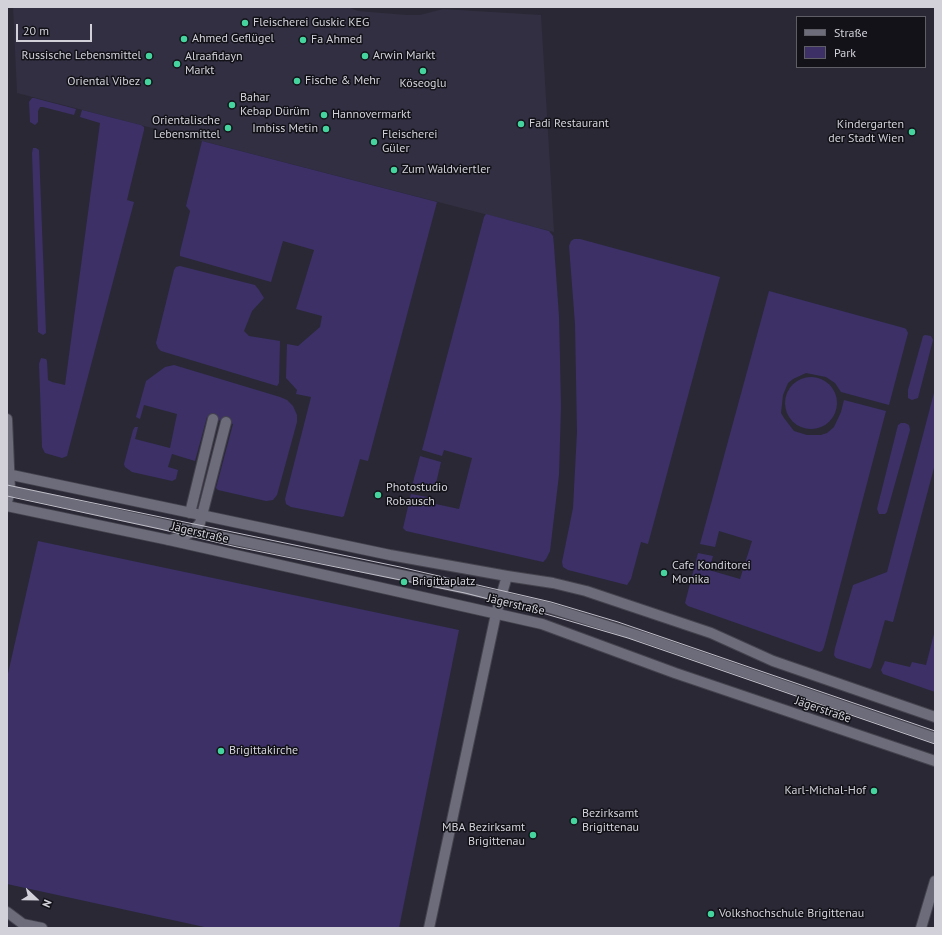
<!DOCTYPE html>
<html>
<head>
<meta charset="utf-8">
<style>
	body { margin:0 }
	#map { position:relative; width:942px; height:935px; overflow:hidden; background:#2a2835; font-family:"PT Sans",sans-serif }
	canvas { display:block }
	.frame { position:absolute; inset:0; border:8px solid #d2d1da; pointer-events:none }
	.legend { position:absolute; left:796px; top:16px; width:130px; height:52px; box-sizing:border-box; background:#121218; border:1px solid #5f5e66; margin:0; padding:5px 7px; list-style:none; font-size:12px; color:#d2d1da }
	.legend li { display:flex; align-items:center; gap:8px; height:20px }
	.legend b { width:20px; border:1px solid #5f5e66 }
	.north { position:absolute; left:16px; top:879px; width:40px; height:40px; -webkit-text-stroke:3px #121218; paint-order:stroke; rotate:112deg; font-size:11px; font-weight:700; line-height:16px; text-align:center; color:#d2d1da }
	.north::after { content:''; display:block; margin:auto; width:14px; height:18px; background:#d2d1da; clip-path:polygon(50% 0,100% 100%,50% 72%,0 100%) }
	.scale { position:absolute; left:16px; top:24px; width:76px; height:18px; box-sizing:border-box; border:2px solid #d2d1da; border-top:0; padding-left:5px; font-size:12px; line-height:14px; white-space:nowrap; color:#d2d1da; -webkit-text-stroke:3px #121218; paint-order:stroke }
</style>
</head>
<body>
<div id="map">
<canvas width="942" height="935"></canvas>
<div class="frame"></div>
<ul class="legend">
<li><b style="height:5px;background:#6d6c7b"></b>Straße</li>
<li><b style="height:11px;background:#3c3067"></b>Park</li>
</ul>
<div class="north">N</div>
<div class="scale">20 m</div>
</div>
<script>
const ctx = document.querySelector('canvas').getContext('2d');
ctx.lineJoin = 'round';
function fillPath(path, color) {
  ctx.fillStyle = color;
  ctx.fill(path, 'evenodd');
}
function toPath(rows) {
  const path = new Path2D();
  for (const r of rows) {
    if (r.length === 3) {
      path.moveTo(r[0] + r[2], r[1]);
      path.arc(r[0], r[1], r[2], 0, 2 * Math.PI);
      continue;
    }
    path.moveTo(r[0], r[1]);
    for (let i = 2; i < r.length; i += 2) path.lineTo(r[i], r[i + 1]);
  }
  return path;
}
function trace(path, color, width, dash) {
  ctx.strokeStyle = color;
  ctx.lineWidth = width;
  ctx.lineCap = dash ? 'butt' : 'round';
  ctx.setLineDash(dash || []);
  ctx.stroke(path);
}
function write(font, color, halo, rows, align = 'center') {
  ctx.font = font + ' "PT Sans",sans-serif';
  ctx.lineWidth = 3;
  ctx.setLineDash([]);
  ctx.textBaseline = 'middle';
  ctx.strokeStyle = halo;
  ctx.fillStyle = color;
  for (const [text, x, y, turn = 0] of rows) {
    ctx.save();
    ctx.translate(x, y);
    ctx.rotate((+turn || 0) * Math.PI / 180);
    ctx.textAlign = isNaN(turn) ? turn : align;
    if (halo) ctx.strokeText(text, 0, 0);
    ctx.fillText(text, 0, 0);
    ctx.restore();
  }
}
fillPath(toPath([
	[13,7,348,7,358,11,407,15,420,15,443,9,541,15,554,232,17,93]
]), '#322f42');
fillPath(toPath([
	[32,98,34,98,76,109,74,115,43,107,40,107,38,111,38,122,35,125,30,122,29,102],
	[82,110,141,125,144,127,144,130,127,200,134,202,68,452,67,456,62,458,45,453,42,447,39,364,41,358,46,359,47,361,48,380,52,382,65,385,100,123,80,117],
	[202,141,437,202,368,461,360,459,344,516,342,517,291,507,286,504,285,499,311,397,296,394,297,390,286,378,287,344,298,346,320,327,322,316,296,309,314,250,283,241,271,282,180,256,180,252,190,211,186,206],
	[33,148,36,148,39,150,46,333,43,335,38,332,32,153],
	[486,214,549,231,553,236,554,246,559,316,561,406,559,475,550,551,546,559,543,562,406,531,403,528,411,494,433,498,431,503,459,509,472,458,444,450,442,456,422,450,484,217],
	[574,239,580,239,720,277,648,544,641,542,631,579,627,585,568,570,563,567,562,562,573,508,577,432,575,324,569,246,571,241],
	[180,266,255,285,259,290,264,298,252,311,244,331,249,336,280,341,279,383,277,386,161,351,158,348,156,343,174,270,176,267],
	[769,291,904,328,906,329,908,333,889,405,841,392,835,383,826,377,806,373,793,379,788,383,783,395,781,413,784,418,794,431,807,435,821,435,827,433,834,427,841,412,844,400,886,411,824,647,822,651,819,652,688,606,685,603,698,553,713,556,709,570,740,579,752,541,719,531,715,547,700,544],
	[925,335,931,336,933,340,918,398,912,400,908,398,908,390,923,336],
	[174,365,280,397,287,400,293,406,297,415,297,422,277,495,273,500,266,501,218,490,216,488,233,424,207,417,195,461,172,454,168,467,178,470,176,479,172,481,132,472,125,467,124,464,133,430,135,427,138,427,135,439,170,448,177,414,144,405,140,419,136,417,146,381,165,367],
	[811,403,26],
	[935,389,935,464,893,622,885,620,872,666,870,669,836,658,834,655,835,648,853,585,887,572],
	[901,423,905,423,909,425,910,430,887,512,885,514,879,514,877,509,898,425],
	[420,456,441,462,434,492,412,486],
	[38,541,459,630,399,928,209,928,7,884,7,678],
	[934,634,935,692,883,674,881,670,885,661,910,667,912,662,926,665]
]), '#3c3067');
const lane = toPath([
	[7,490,193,531,439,583,547,607,649,639,935,738],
	[190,513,213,419],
	[169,540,182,537,192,532,200,523,226,422]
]);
const street = toPath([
	[7,419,10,490,7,502],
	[7,912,23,924,42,928],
	[429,928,496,614,507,576],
	[921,928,935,881]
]);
const secondary = toPath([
	[7,474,390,555,507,576,553,583,586,591,711,633,773,661,935,717],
	[7,506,169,540,542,624,675,673,935,761]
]);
trace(lane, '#44434d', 12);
trace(street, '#44434d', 12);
trace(secondary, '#44434d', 12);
trace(lane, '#6d6c7b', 10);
trace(street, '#6d6c7b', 10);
trace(secondary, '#6d6c7b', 10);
trace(toPath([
	[7,485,400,567,551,602,618,622,935,731],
	[7,496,160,529,237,547,465,593,532,610,628,638,935,744]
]), '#c0bfc9', 1);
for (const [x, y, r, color] of [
	[245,23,4,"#45d49e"],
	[184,39,4,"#45d49e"],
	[303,40,4,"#45d49e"],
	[149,56,4,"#45d49e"],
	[365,56,4,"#45d49e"],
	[177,64,4,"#45d49e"],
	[423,71,4,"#45d49e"],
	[297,81,4,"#45d49e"],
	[148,82,4,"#45d49e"],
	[232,105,4,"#45d49e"],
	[324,115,4,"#45d49e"],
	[521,124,4,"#45d49e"],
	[228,128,4,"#45d49e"],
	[326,129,4,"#45d49e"],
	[912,132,4,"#45d49e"],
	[374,142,4,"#45d49e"],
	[394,170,4,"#45d49e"],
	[378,495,4,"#45d49e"],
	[664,573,4,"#45d49e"],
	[404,582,4,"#45d49e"],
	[221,751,4,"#45d49e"],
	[874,791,4,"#45d49e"],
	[574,821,4,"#45d49e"],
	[533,835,4,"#45d49e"],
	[711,914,4,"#45d49e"]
]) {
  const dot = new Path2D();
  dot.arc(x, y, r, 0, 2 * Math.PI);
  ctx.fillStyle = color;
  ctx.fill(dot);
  trace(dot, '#121218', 1.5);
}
write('12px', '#d2d1da', '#121218', [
	["Fleischerei Guskic KEG",253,23],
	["Ahmed Geflügel",192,39],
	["Fa Ahmed",311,40],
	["Russische Lebensmittel",141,56,"right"],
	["Arwin Markt",373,56],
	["Alraafidayn",185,57],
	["Markt",185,71],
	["Fische & Mehr",305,81],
	["Oriental Vibez",140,82,"right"],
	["Köseoglu",423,84,"center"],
	["Bahar",240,98],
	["Kebap Dürüm",240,112],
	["Hannovermarkt",332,115],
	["Orientalische",220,121,"right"],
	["Lebensmittel",220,135,"right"],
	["Fadi Restaurant",529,124],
	["Kindergarten",904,125,"right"],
	["der Stadt Wien",904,139,"right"],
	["Imbiss Metin",318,129,"right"],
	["Fleischerei",382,135],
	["Güler",382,149],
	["Zum Waldviertler",402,170],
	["Photostudio",386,488],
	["Robausch",386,502],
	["Cafe Konditorei",672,566],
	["Monika",672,580],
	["Brigittaplatz",412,582],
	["Brigittakirche",229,751],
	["Karl-Michal-Hof",866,791,"right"],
	["Bezirksamt",582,814],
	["Brigittenau",582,828],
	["MBA Bezirksamt",525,828,"right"],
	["Brigittenau",525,842,"right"],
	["Volkshochschule Brigittenau",719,914]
], 'left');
write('12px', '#d2d1da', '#121218', [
	["Jägerstraße",200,533,13],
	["Jägerstraße",516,605,13],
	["Jägerstraße",823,710,19]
]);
</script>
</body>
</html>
